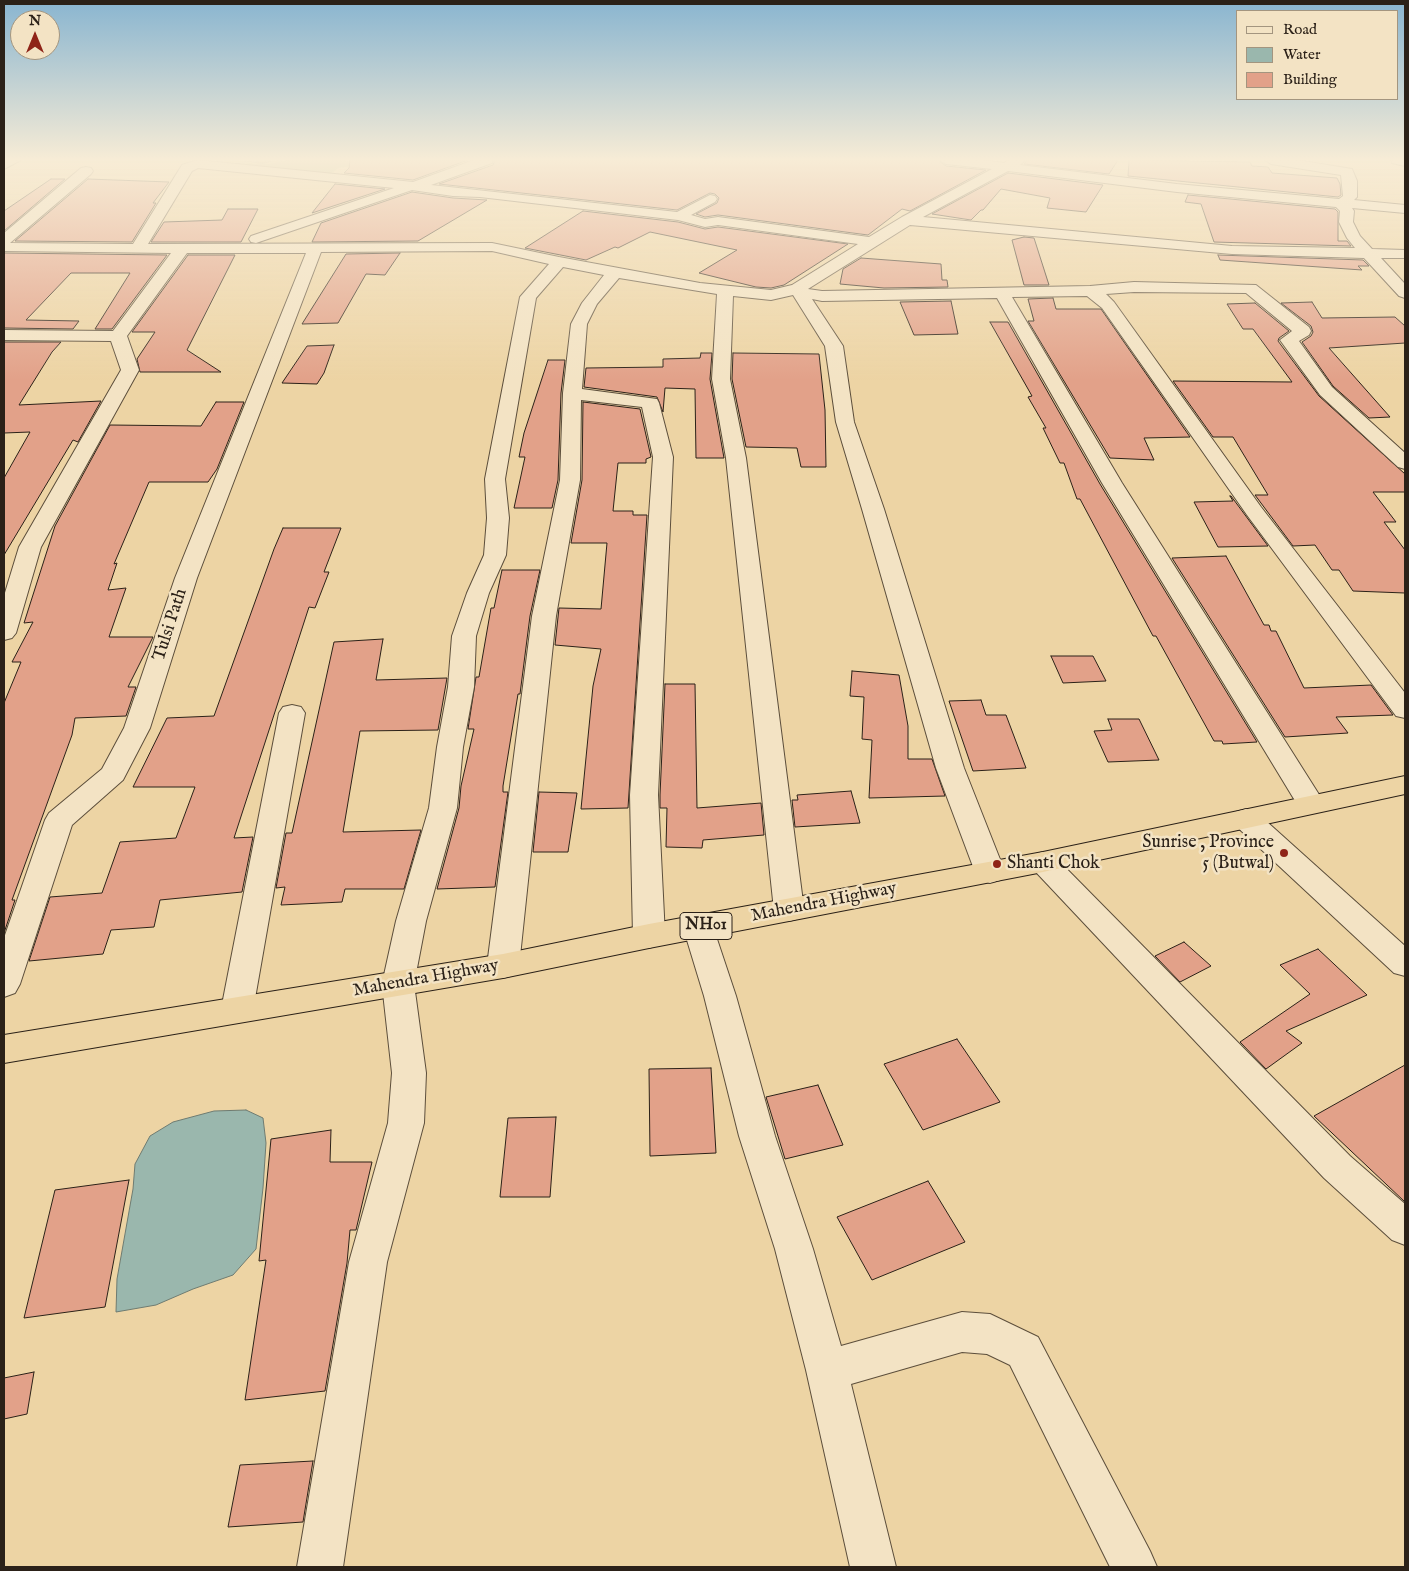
<!DOCTYPE html>
<html>
<head>
<meta charset="utf-8">
<style>
	body { margin:0 }
	#map { position:relative; width:1409px; height:1571px; overflow:hidden; background:#edd4a4; font-family:"IM FELL English",serif }
	canvas { display:block }
	.frame { position:absolute; inset:0; border:5px solid #2b2118; pointer-events:none }
	.legend { position:absolute; left:1236px; top:10px; width:162px; height:90px; box-sizing:border-box; background:#f3e3c4; border:1px solid #a3957f; margin:0; padding:6px 9px; list-style:none; font-size:15px; color:#2b2118 }
	.legend li { display:flex; align-items:center; gap:10px; height:25px }
	.legend b { width:25px; border:1px solid #a3957f }
	.north { position:absolute; left:10px; top:10px; width:50px; height:50px; box-sizing:border-box; background:#f3e3c4; border:1px solid #a3957f; border-radius:50%; rotate:0deg; font-size:14px; font-weight:700; line-height:20px; text-align:center; color:#2b2118 }
	.north::after { content:''; display:block; margin:auto; width:18px; height:22px; background:#8f2418; clip-path:polygon(50% 0,100% 100%,50% 72%,0 100%) }
</style>
</head>
<body>
<div id="map">
<canvas width="1409" height="1571"></canvas>
<div class="frame"></div>
<ul class="legend">
<li><b style="height:6px;background:#f3e3c4"></b>Road</li>
<li><b style="height:14px;background:#9ab7ad"></b>Water</li>
<li><b style="height:14px;background:#e2a189"></b>Building</li>
</ul>
<div class="north">N</div>
</div>
<script>
const ctx = document.querySelector('canvas').getContext('2d');
ctx.lineJoin = 'round';
function fillPath(path, color) {
  ctx.fillStyle = color;
  ctx.fill(path, 'evenodd');
}
function toPath(rows) {
  const path = new Path2D();
  for (const r of rows) {
    path.moveTo(r[0], r[1]);
    for (let i = 2; i < r.length; i += 2) path.lineTo(r[i], r[i + 1]);
  }
  return path;
}
function trace(path, color, width, dash) {
  ctx.strokeStyle = color;
  ctx.lineWidth = width;
  ctx.lineCap = dash ? 'butt' : 'round';
  ctx.setLineDash(dash || []);
  ctx.stroke(path);
}
function write(font, color, halo, rows, align = 'center') {
  ctx.font = font + ' "IM FELL English",serif';
  ctx.lineWidth = 5;
  ctx.setLineDash([]);
  ctx.textBaseline = 'middle';
  ctx.strokeStyle = halo;
  ctx.fillStyle = color;
  for (const [text, x, y, turn = 0] of rows) {
    ctx.save();
    ctx.translate(x, y);
    ctx.rotate((+turn || 0) * Math.PI / 180);
    ctx.textAlign = isNaN(turn) ? turn : align;
    if (halo) ctx.strokeText(text, 0, 0);
    ctx.fillText(text, 0, 0);
    ctx.restore();
  }
}
fillPath(toPath([
	[287,160,344,160,354,163,352,166,339,168,330,174,231,163,269,164]
]), '#b5bd88');
const water = toPath([
	[246,1110,263,1118,266,1143,263,1188,256,1249,233,1275,193,1289,156,1305,116,1312,117,1279,133,1189,135,1164,150,1136,173,1122,214,1111,246,1110]
]);
fillPath(water, '#9ab7ad');
trace(water, '#6e7b71', 1);
fillPath(toPath([
	[235,160,263,162,277,160,263,164,235,160]
]), '#6e7b71');
const building = toPath([
	[350,160,468,160,413,180,344,173,349,168,350,160],
	[495,160,938,160,946,166,986,170,910,211,902,209,868,235,718,215,705,217,696,214,717,203,719,198,715,194,710,193,677,210,439,184,493,165,495,160],
	[1027,160,1118,160,1109,174,1024,164,1027,160],
	[1129,160,1250,162,1252,166,1268,167,1272,173,1337,178,1340,184,1341,195,1338,197,1128,176,1129,160],
	[1008,173,1103,185,1086,212,1047,208,1050,198,1001,189,983,210,981,210,971,220,932,214,1008,173],
	[51,179,65,179,4,231,4,211,51,179],
	[88,179,169,182,153,203,156,203,132,242,15,241,88,179],
	[335,184,385,189,312,213,335,184],
	[412,192,453,198,487,200,418,241,312,242,321,223,412,192],
	[1188,195,1335,209,1338,212,1338,241,1347,241,1351,246,1214,242,1201,204,1185,202,1188,195],
	[228,209,258,209,241,242,151,242,164,222,222,220,228,209],
	[583,211,678,222,705,229,718,227,848,244,784,285,771,288,756,287,699,273,737,250,650,232,618,248,615,247,586,260,525,248,583,211],
	[1024,237,1034,238,1049,285,1024,285,1012,240,1024,237],
	[4,253,167,255,112,329,95,329,130,273,71,273,26,320,79,321,73,329,4,328,4,253],
	[400,253,385,275,366,274,338,323,302,324,346,254,400,253],
	[188,255,235,255,187,350,221,372,140,372,137,359,155,332,132,332,188,255],
	[1218,255,1363,260,1369,266,1358,266,1362,270,1220,260,1218,255],
	[861,258,941,264,942,280,947,280,948,287,884,288,840,284,843,269,861,258],
	[1053,298,1056,309,1101,309,1190,437,1144,438,1154,460,1110,458,1028,321,1034,321,1028,299,1053,298],
	[951,301,958,334,914,335,900,302,951,301],
	[1312,302,1322,318,1395,317,1405,326,1405,343,1329,348,1390,417,1369,418,1333,386,1302,342,1311,336,1313,332,1311,326,1281,303,1312,302],
	[1255,303,1289,331,1279,338,1278,341,1319,396,1405,474,1405,492,1373,492,1396,522,1384,522,1405,550,1405,593,1353,591,1339,570,1332,570,1315,545,1293,546,1255,495,1268,495,1233,437,1213,437,1173,381,1292,382,1253,329,1243,329,1227,304,1255,303],
	[990,322,1008,322,1100,484,1257,742,1223,744,1222,741,1214,741,1156,636,1153,636,1080,499,1077,499,1064,463,1060,463,1043,428,1046,428,1028,397,1032,396,990,322],
	[4,342,61,342,52,352,19,405,101,401,78,442,73,440,4,555,4,478,30,432,4,433,4,342],
	[334,345,324,373,317,384,282,383,307,346,334,345],
	[701,353,712,353,710,379,724,458,696,458,695,389,665,388,663,412,657,397,584,387,586,368,663,367,663,359,700,358,701,353],
	[733,353,819,354,825,410,826,467,801,467,797,448,746,447,732,379,733,353],
	[548,360,565,360,561,393,558,480,552,508,514,508,525,457,519,457,524,433,548,360],
	[216,402,244,402,217,469,208,482,149,482,114,564,117,563,108,590,126,588,109,637,153,637,128,687,136,687,126,716,75,718,72,735,12,900,15,900,4,933,4,703,21,662,12,662,33,622,24,623,55,526,110,425,201,426,216,402],
	[583,402,640,409,651,457,646,459,646,463,618,463,613,511,633,511,633,515,647,515,628,808,581,809,593,686,601,649,555,645,559,608,601,609,607,543,571,543,582,480,583,402],
	[1230,496,1231,496,1268,546,1218,547,1194,502,1233,501,1230,496],
	[283,528,341,528,324,572,329,572,315,608,309,607,234,838,253,837,242,892,160,900,154,927,111,930,103,954,29,961,50,897,102,893,120,842,176,838,195,787,133,787,167,718,214,716,274,549,283,528],
	[1226,556,1264,625,1269,625,1271,631,1276,631,1304,688,1371,685,1393,715,1336,717,1348,733,1285,737,1172,558,1226,556],
	[502,570,540,570,530,616,520,694,518,694,503,786,503,792,508,792,495,887,437,889,459,808,461,786,474,729,468,729,476,677,479,677,491,608,494,608,502,570],
	[383,639,376,680,447,678,438,730,360,731,343,832,421,830,404,889,345,889,342,902,281,905,285,887,276,888,286,833,292,833,334,642,383,639],
	[1051,656,1093,656,1106,681,1063,683,1051,656],
	[852,671,899,675,908,726,908,759,932,759,945,796,869,798,872,740,862,739,864,697,850,696,852,671],
	[665,684,695,684,697,808,761,803,764,835,703,840,702,848,666,847,667,808,660,808,660,795,665,684],
	[981,700,986,715,1006,715,1026,768,973,771,949,701,981,700],
	[1108,719,1139,719,1159,760,1108,762,1094,731,1112,730,1108,719],
	[851,791,860,823,795,827,792,800,798,800,797,795,851,791],
	[539,792,577,793,568,852,533,852,539,792],
	[1184,942,1211,966,1180,982,1155,956,1184,942],
	[1318,949,1367,995,1286,1031,1302,1043,1266,1069,1240,1042,1310,994,1280,965,1318,949],
	[957,1039,1000,1102,923,1130,884,1064,957,1039],
	[1405,1065,1405,1202,1314,1116,1405,1065],
	[711,1068,716,1153,650,1156,649,1069,711,1068],
	[818,1085,843,1145,785,1159,766,1097,818,1085],
	[556,1117,550,1197,500,1197,508,1118,556,1117],
	[331,1130,330,1162,372,1162,356,1230,350,1230,347,1263,325,1391,245,1400,266,1260,259,1261,271,1139,331,1130],
	[129,1180,105,1307,24,1318,55,1190,129,1180],
	[928,1181,965,1242,872,1280,837,1217,928,1181],
	[34,1372,27,1414,4,1419,4,1378,34,1372],
	[313,1461,303,1522,228,1527,240,1465,313,1461]
]);
fillPath(building, '#e2a189');
trace(building, '#2b2118', 1);
const minor = toPath([
	[4,160,21,160,4,169,4,160],
	[197,160,413,182,474,160,493,160,492,163,431,185,677,212,710,195,715,196,717,199,715,202,691,215,705,219,718,217,869,237,902,217,992,169,946,164,940,160,983,160,1004,163,1009,160,1025,160,1020,165,1177,184,1339,199,1343,196,1341,175,1271,164,1265,160,1297,160,1352,169,1357,181,1357,197,1354,200,1405,205,1405,213,1352,208,1354,211,1353,222,1360,236,1372,249,1405,250,1405,258,1381,258,1405,284,1405,298,1399,296,1364,258,1232,254,910,225,808,289,822,291,1090,286,1134,282,1256,285,1309,327,1311,331,1309,335,1299,341,1332,387,1405,453,1405,469,1398,467,1320,395,1280,340,1292,331,1246,293,1134,292,1106,294,1114,302,1261,507,1405,693,1405,718,1396,716,1247,515,1102,308,1087,296,1012,297,1122,483,1325,804,1321,811,1311,813,1301,811,1297,804,1102,483,997,298,822,301,812,299,843,346,854,422,884,509,964,768,1005,872,1000,880,990,883,980,880,975,872,936,768,862,509,836,422,825,346,793,295,771,300,733,296,730,379,746,458,804,910,800,918,789,921,778,918,774,910,726,458,712,379,717,294,619,278,597,304,587,324,582,389,657,399,659,403,673,457,658,795,665,936,660,944,649,948,638,944,633,936,630,795,653,457,642,407,581,400,580,480,556,616,519,966,514,975,503,978,492,975,487,966,532,616,560,480,563,393,571,324,582,303,604,275,563,267,536,298,505,479,509,518,506,555,489,593,476,636,474,687,463,747,457,808,426,921,414,984,426,1073,424,1123,387,1262,343,1567,297,1567,349,1262,388,1123,392,1073,382,984,396,921,429,808,437,747,448,687,452,636,467,593,484,555,487,518,485,479,520,297,549,264,492,251,321,252,197,578,150,728,123,780,72,825,20,984,15,993,4,997,4,938,45,820,49,813,102,769,124,728,175,578,306,253,187,253,127,336,139,370,41,547,16,633,12,638,4,640,4,596,19,547,121,370,111,341,4,340,4,330,113,331,171,253,4,251,4,233,81,168,86,167,91,168,93,171,91,174,10,243,133,244,182,165,197,160],
	[198,168,394,188,251,236,249,239,251,242,256,243,412,190,453,196,480,197,678,220,705,227,718,225,858,244,792,285,771,290,700,283,559,257,492,243,148,244,192,171,198,168],
	[1008,171,1177,192,1336,207,1340,211,1339,222,1347,238,1355,248,1232,246,923,217,1008,171],
	[1391,160,1405,160,1405,166,1392,163,1391,160],
	[292,705,301,707,305,713,253,1010,249,1019,237,1023,225,1019,221,1010,279,713,283,707,292,705],
	[1246,809,1256,812,1405,946,1405,976,1394,973,1236,826,1232,819,1236,812,1246,809],
	[1043,852,1053,855,1350,1156,1405,1204,1405,1245,1392,1240,1324,1178,1033,869,1028,862,1033,855,1043,852],
	[698,915,709,919,713,927,736,996,775,1136,813,1249,841,1346,962,1312,990,1314,1038,1337,1150,1551,1157,1567,1110,1567,1010,1365,987,1354,962,1352,851,1384,896,1567,850,1567,806,1370,775,1249,739,1136,704,996,683,927,687,919,698,915]
]);
const highway = toPath([
	[1405,776,1405,794,1043,872,649,948,503,978,4,1063,4,1035,503,954,649,924,1043,852,1405,776]
]);
trace(minor, '#5c4e3b', 2);
trace(highway, '#2b2118', 2);
fillPath(minor, '#f3e3c4');
fillPath(highway, '#edd4a4');
const sky = ctx.createLinearGradient(0, 0, 0, 380);
sky.addColorStop(0, '#89b5d0');
sky.addColorStop(0.42, '#f7ecd6');
sky.addColorStop(1, '#f7ecd600');
ctx.fillStyle = sky;
ctx.fillRect(0, 0, 1409, 380);
for (const [x, y, r, color] of [
	[1284,853,5,"#8f2418"],
	[997,864,5,"#8f2418"]
]) {
  const dot = new Path2D();
  dot.arc(x, y, r, 0, 2 * Math.PI);
  ctx.fillStyle = color;
  ctx.fill(dot);
  trace(dot, '#f3e3c4', 2);
}
for (const [x, y, w] of [
	[706,926,52]
]) {
  const box = new Path2D();
  box.roundRect(x - w / 2, y - 13.5, w, 27, 4);
  ctx.fillStyle = '#f3e3c4';
  ctx.fill(box);
  trace(box, '#2b2118', 1);
}
write('bold 16px', '#2b2118', null, [
	["NH01",706,926]
]);
write('18px', '#2b2118', '#f3e3c4', [
	["Tulsi Path",171,625,-72],
	["Mahendra Highway",824,903,-11],
	["Mahendra Highway",426,979,-10]
]);
write('18px', '#2b2118', '#f3e3c4', [
	["Sunrise , Province",1274,843],
	["5 (Butwal)",1274,864],
	["Shanti Chok",1007,864,"left"]
], 'right');
</script>
</body>
</html>
